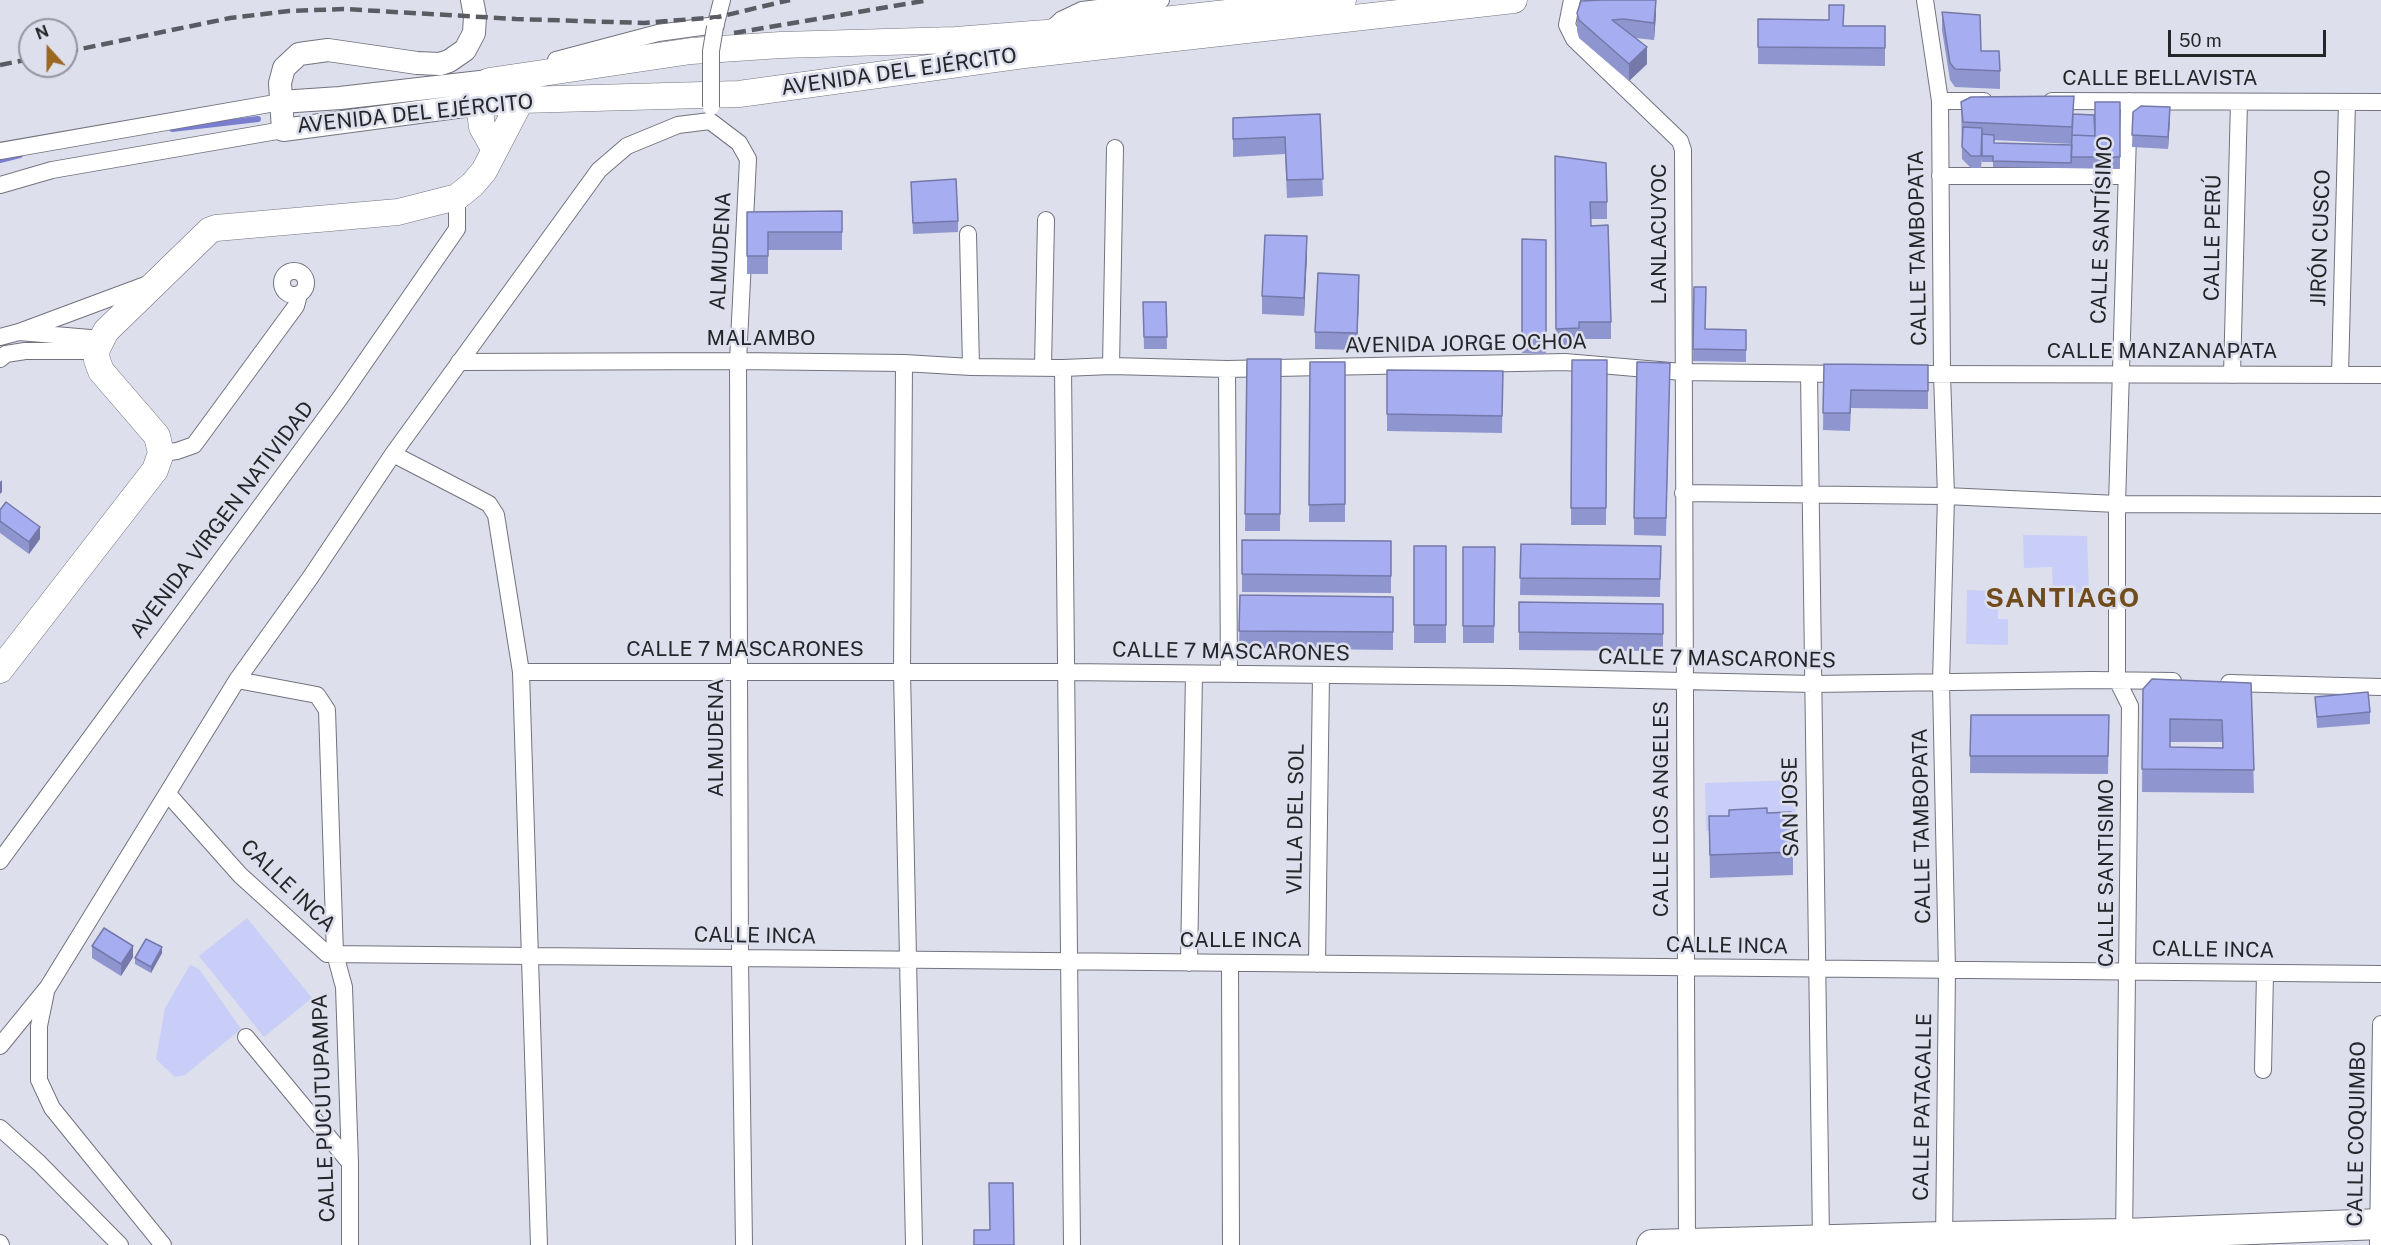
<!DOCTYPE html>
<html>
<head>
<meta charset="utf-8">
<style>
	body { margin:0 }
	#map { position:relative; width:2381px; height:1245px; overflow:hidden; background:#dddfec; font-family:"Public Sans",sans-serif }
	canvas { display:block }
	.north { position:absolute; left:18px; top:18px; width:60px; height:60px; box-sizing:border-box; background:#dddfec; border:2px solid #93959e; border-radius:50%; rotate:339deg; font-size:16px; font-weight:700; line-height:24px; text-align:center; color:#25262a }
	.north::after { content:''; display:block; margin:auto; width:21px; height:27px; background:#9c6720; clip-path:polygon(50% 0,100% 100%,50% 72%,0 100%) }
	.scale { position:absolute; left:2168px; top:30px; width:158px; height:27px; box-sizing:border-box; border:3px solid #25262a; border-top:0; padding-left:8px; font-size:18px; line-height:21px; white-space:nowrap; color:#25262a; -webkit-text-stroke:4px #dddfec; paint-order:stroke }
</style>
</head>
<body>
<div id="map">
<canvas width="2381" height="1245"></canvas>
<div class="north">N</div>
<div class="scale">50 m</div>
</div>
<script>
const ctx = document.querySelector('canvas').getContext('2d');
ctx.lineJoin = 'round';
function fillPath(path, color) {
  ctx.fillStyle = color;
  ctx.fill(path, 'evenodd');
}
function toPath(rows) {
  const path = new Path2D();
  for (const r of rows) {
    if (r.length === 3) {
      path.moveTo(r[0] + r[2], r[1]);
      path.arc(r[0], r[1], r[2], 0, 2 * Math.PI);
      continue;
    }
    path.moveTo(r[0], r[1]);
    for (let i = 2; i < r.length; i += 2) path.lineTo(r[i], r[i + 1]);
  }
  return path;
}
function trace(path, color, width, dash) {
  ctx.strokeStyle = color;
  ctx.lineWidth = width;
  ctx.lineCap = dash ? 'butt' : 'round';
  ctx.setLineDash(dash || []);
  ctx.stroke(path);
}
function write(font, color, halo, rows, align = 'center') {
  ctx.font = font + ' "Public Sans",sans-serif';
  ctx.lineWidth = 5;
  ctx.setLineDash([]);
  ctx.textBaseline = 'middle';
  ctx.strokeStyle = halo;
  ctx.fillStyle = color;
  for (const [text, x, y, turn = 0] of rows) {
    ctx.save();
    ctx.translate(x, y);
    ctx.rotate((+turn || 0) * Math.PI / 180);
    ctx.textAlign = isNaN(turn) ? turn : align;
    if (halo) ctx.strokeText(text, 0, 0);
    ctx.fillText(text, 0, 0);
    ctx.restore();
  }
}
fillPath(toPath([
	[2023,535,2087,536,2089,592,2053,594,2052,567,2024,568],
	[1967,590,1998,591,1998,619,2008,619,2008,645,1966,644],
	[1795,780,1796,828,1706,831,1705,783],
	[247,918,312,998,264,1037,199,956],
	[190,965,199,969,241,1029,185,1075,175,1077,156,1059,165,1008]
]), '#c8cef7');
trace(toPath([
	[172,129,258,119],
	[0,160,20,155]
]), '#797ecf', 6);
const street = toPath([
	[1572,0,1567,25,1574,39,1680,141,1683,150,1687,1245],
	[1925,0,1940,101,1942,374,1946,496,1941,682,1947,970,1944,1244],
	[715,27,722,0],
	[1047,33,1061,20,1082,10,1161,0],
	[556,60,658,33,716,25],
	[1940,101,1984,101],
	[2052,101,2381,102],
	[710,121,739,143,748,159,738,361,740,959,744,1245],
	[0,151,281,102],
	[1940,176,2126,176],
	[0,185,52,170,283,130],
	[968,234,971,367],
	[294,283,12],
	[19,332,148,284],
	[0,337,19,332,102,339],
	[0,359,6,354,25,351,96,351],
	[459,362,738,361,904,363,971,367,1063,368,1111,366,1227,369,1565,362,1682,372,1846,374],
	[904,363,902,672,914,1245],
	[1111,366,1115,148],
	[1043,367,1046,220],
	[1063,368,1072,1245],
	[1227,369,1229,674],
	[1809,374,1821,1240],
	[1908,374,2381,375],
	[2232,375,2239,102],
	[2340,375,2347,102],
	[161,453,177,451,194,445,296,306,299,295],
	[393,454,476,497,489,504,496,515,521,672,539,1245],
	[1683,493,1946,496,2117,504,2381,505],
	[521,672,1067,672,1510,677,1813,684,2091,680,2173,681],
	[237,680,317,695,327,710,335,954,344,987,350,1163,350,1245],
	[2229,683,2381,687],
	[168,794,240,875,327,954,2381,974],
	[0,861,340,398,457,229,457,197],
	[1189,963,1194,674],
	[1230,963,1231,1245],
	[1317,964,1321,675],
	[46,992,39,1026,39,1080,52,1108,163,1245],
	[246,1037,350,1163],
	[0,1046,48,987,237,680,310,578,393,454,599,170,627,146,678,125,710,121],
	[2263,1070,2265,973],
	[0,1128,39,1163,120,1245],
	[2124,1241,2130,706,2117,680,2117,504,2129,101],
	[0,1243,1,1245],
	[2378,1245,2381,1024]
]);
const secondary = toPath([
	[472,0,475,16,474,33,465,50,449,61,440,64,417,63,328,50,299,54,284,68,280,83,283,130,479,104],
	[281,102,340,98,489,81]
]);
const primary = toPath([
	[479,104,521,100,739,94,1024,55,1514,0],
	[495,150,482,127,479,104,489,81,691,51,781,45,956,40,1046,33,1343,0],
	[0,670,155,470,161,453,157,436,101,371,97,360,96,351,106,331,210,230,216,228,398,212,457,197,472,185,484,171,521,100,518,77]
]);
const highway = toPath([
	[1652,1245,1944,1237,2124,1234,2381,1224]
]);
trace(street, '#72737f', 18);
trace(secondary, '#72737f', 24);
trace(primary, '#72737f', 27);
trace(highway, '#72737f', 32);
trace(street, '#fff', 16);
trace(secondary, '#fff', 22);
trace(primary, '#fff', 26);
trace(highway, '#fff', 30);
trace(toPath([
	[734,33,929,0],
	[66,52,230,18,289,11,344,9,516,19,644,23,718,17,790,0],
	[0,65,30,59]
]), '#5b5c63', 4.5, [12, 6]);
const streetBridge = toPath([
	[711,107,711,51,715,27]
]);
trace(streetBridge, '#72737f', 18, []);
trace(streetBridge, '#fff', 16);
fillPath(toPath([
	[1942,12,2000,71,2000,89,1955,87,1950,80,1942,30],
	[1577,13,1656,14,1654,40,1635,38,1647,64,1629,81,1579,38,1577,31],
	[1758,19,1844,26,1885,26,1885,66,1758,64],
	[1961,102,2074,114,2094,115,2120,102,2120,169,1993,167,1993,162,1982,162,1982,158,1981,168,1971,168,1962,159],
	[1994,140,2072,144,2072,145,1994,143],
	[2133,112,2170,118,2168,149,2132,147],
	[1320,114,1323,196,1287,198,1285,154,1233,157,1233,118],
	[1555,156,1607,202,1607,219,1590,219,1591,226,1611,322,1611,339,1579,339,1579,346,1556,346],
	[911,182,958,221,958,232,913,234],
	[842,211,842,250,768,250,768,274,747,274,747,212],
	[1522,239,1546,240,1546,354,1522,353],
	[1307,254,1304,316,1262,314,1262,296],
	[1694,287,1705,329,1746,330,1746,362,1693,361],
	[1359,292,1357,350,1315,349,1315,332],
	[1143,302,1166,302,1167,349,1144,349],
	[1247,359,1281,359,1280,531,1245,531],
	[1572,360,1607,360,1606,525,1571,525],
	[1310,362,1345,362,1345,522,1309,522],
	[1670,363,1666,536,1634,535,1634,518],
	[1824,364,1928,365,1928,409,1851,408,1850,431,1823,430],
	[1387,370,1503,371,1502,433,1387,431],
	[0,510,40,539,29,554,0,533],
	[1242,540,1391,541,1391,593,1242,592],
	[1521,544,1661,546,1660,597,1520,595],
	[1414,546,1446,546,1446,643,1414,643],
	[1463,547,1495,547,1494,643,1463,643],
	[1240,595,1393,597,1393,650,1239,648],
	[1519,602,1663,604,1663,651,1519,650],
	[2251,683,2254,793,2142,792,2143,689],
	[2170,742,2222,742,2223,748,2170,747],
	[2315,697,2370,712,2370,724,2317,728],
	[1971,715,2109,715,2108,774,1970,773],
	[1709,816,1729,816,1793,852,1793,875,1710,878],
	[92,946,133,957,121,976,92,958],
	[162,953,151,973,135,964,135,958]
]), '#8f95cf');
fillPath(toPath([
	[1656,0,1656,14,1654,40,1654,23],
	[1647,47,1647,64,1629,81,1629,64],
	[2170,107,2170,118,2168,149,2168,137],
	[1307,236,1307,254,1304,316,1304,298],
	[1359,275,1359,292,1357,350,1357,333],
	[2,480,2,492,0,494,0,482],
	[40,527,40,539,29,554,29,542],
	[133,946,133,957,121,976,121,964],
	[162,947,162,953,151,973,151,967]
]), '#7479a9');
const building = toPath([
	[1602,0,1656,0,1654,23,1623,19,1612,20,1647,47,1629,64,1579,20,1577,13,1581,1,1602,0],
	[1829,5,1844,5,1843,26,1885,26,1885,48,1758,47,1758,19,1829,20,1829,5],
	[1942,12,1980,15,1981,51,1999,51,2000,71,1955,69,1950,63,1942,12],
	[2074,96,2072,127,1963,122,1961,102,1971,97,2074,96],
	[2095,102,2120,102,2120,157,2071,157,2072,135,2095,136,2095,102],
	[2141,106,2170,107,2168,137,2132,135,2133,112,2141,106],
	[1320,114,1323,179,1287,180,1285,137,1233,139,1233,118,1320,114],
	[2073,114,2094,115,2095,136,2072,135,2073,114],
	[1963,127,1982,128,1981,156,1971,156,1962,147,1963,127],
	[1982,134,1994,135,1994,143,2072,145,2071,163,1993,161,1993,156,1982,156,1982,134],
	[1555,156,1606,163,1607,202,1590,202,1591,226,1608,225,1611,322,1579,322,1579,328,1556,329,1555,156],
	[956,179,958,221,913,223,911,182,956,179],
	[842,211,842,232,768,232,768,256,747,256,747,212,842,211],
	[1265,235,1307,236,1304,298,1262,296,1265,235],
	[1522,239,1546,240,1546,337,1522,336,1522,239],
	[1318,273,1359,275,1357,333,1315,332,1318,273],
	[1694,287,1706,287,1705,329,1746,330,1746,350,1693,349,1694,287],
	[1143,302,1166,302,1167,337,1144,337,1143,302],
	[1247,359,1281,359,1280,514,1245,514,1247,359],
	[1572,360,1607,360,1606,508,1571,508,1572,360],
	[1310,362,1345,362,1345,504,1309,505,1310,362],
	[1637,362,1670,363,1666,518,1634,518,1637,362],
	[1824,364,1928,365,1928,391,1851,390,1850,413,1823,413,1824,364],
	[1387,370,1503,371,1502,416,1387,414,1387,370],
	[6,502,40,527,29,542,0,521,0,510,6,502],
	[1242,540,1391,541,1391,576,1242,574,1242,540],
	[1521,544,1661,546,1660,579,1520,578,1521,544],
	[1414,546,1446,546,1446,625,1414,625,1414,546],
	[1463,547,1495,547,1494,626,1463,626,1463,547],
	[1240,595,1393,597,1393,632,1239,631,1240,595],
	[1519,602,1663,604,1663,634,1519,632,1519,602],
	[2152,679,2251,683,2254,770,2142,769,2143,689,2152,679],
	[2170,719,2222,720,2223,748,2170,747,2170,719],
	[2368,692,2370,712,2317,717,2315,697,2368,692],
	[1971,715,2109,715,2108,756,1970,756,1971,715],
	[1767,808,1767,813,1791,812,1793,852,1710,855,1709,816,1729,816,1729,810,1767,808],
	[104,928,133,946,121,964,92,946,104,928],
	[146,939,162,947,151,967,135,958,146,939],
	[989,1183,1013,1183,1014,1245,974,1245,974,1230,990,1230,989,1183]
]);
fillPath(building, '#a6adf1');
trace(building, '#7479a9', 1.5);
write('21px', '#25262a', '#dddfec', [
	["AVENIDA DEL EJÉRCITO",899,72,-8],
	["CALLE BELLAVISTA",2160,79],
	["AVENIDA DEL EJÉRCITO",415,114,-6],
	["CALLE SANTÍSIMO",2102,230,-88],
	["LANLACUYOC",1660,234,-90],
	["CALLE PERÚ",2213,238,-89],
	["JIRÓN CUSCO",2321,238,-88],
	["CALLE TAMBOPATA",1918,248,-91],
	["ALMUDENA",721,251,-87],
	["MALAMBO",761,339],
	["AVENIDA JORGE OCHOA",1466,344,-1],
	["CALLE MANZANAPATA",2162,352],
	["AVENIDA VIRGEN NATIVIDAD",222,520,-53],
	["CALLE 7 MASCARONES",745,650],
	["CALLE 7 MASCARONES",1231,652,1],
	["CALLE 7 MASCARONES",1717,659,1],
	["ALMUDENA",717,738,-90],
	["SAN JOSE",1791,807,-91],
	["CALLE LOS ANGELES",1662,809,-90],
	["VILLA DEL SOL",1296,819,-89],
	["CALLE TAMBOPATA",1922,826,-91],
	["CALLE SANTISIMO",2107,873,-90],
	["CALLE INCA",288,886,44],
	["CALLE INCA",755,936,1],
	["CALLE INCA",1241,941],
	["CALLE INCA",1727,946,1],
	["CALLE INCA",2213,950,1],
	["CALLE PATACALLE",1923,1107,-89],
	["CALLE PUCUTUPAMPA",324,1108,-92],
	["CALLE COQUIMBO",2357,1134,-89]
]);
ctx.letterSpacing = '1.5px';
write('bold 27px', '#704b1b', '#dddfec', [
	["SANTIAGO",2063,599]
]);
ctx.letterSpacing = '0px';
</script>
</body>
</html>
